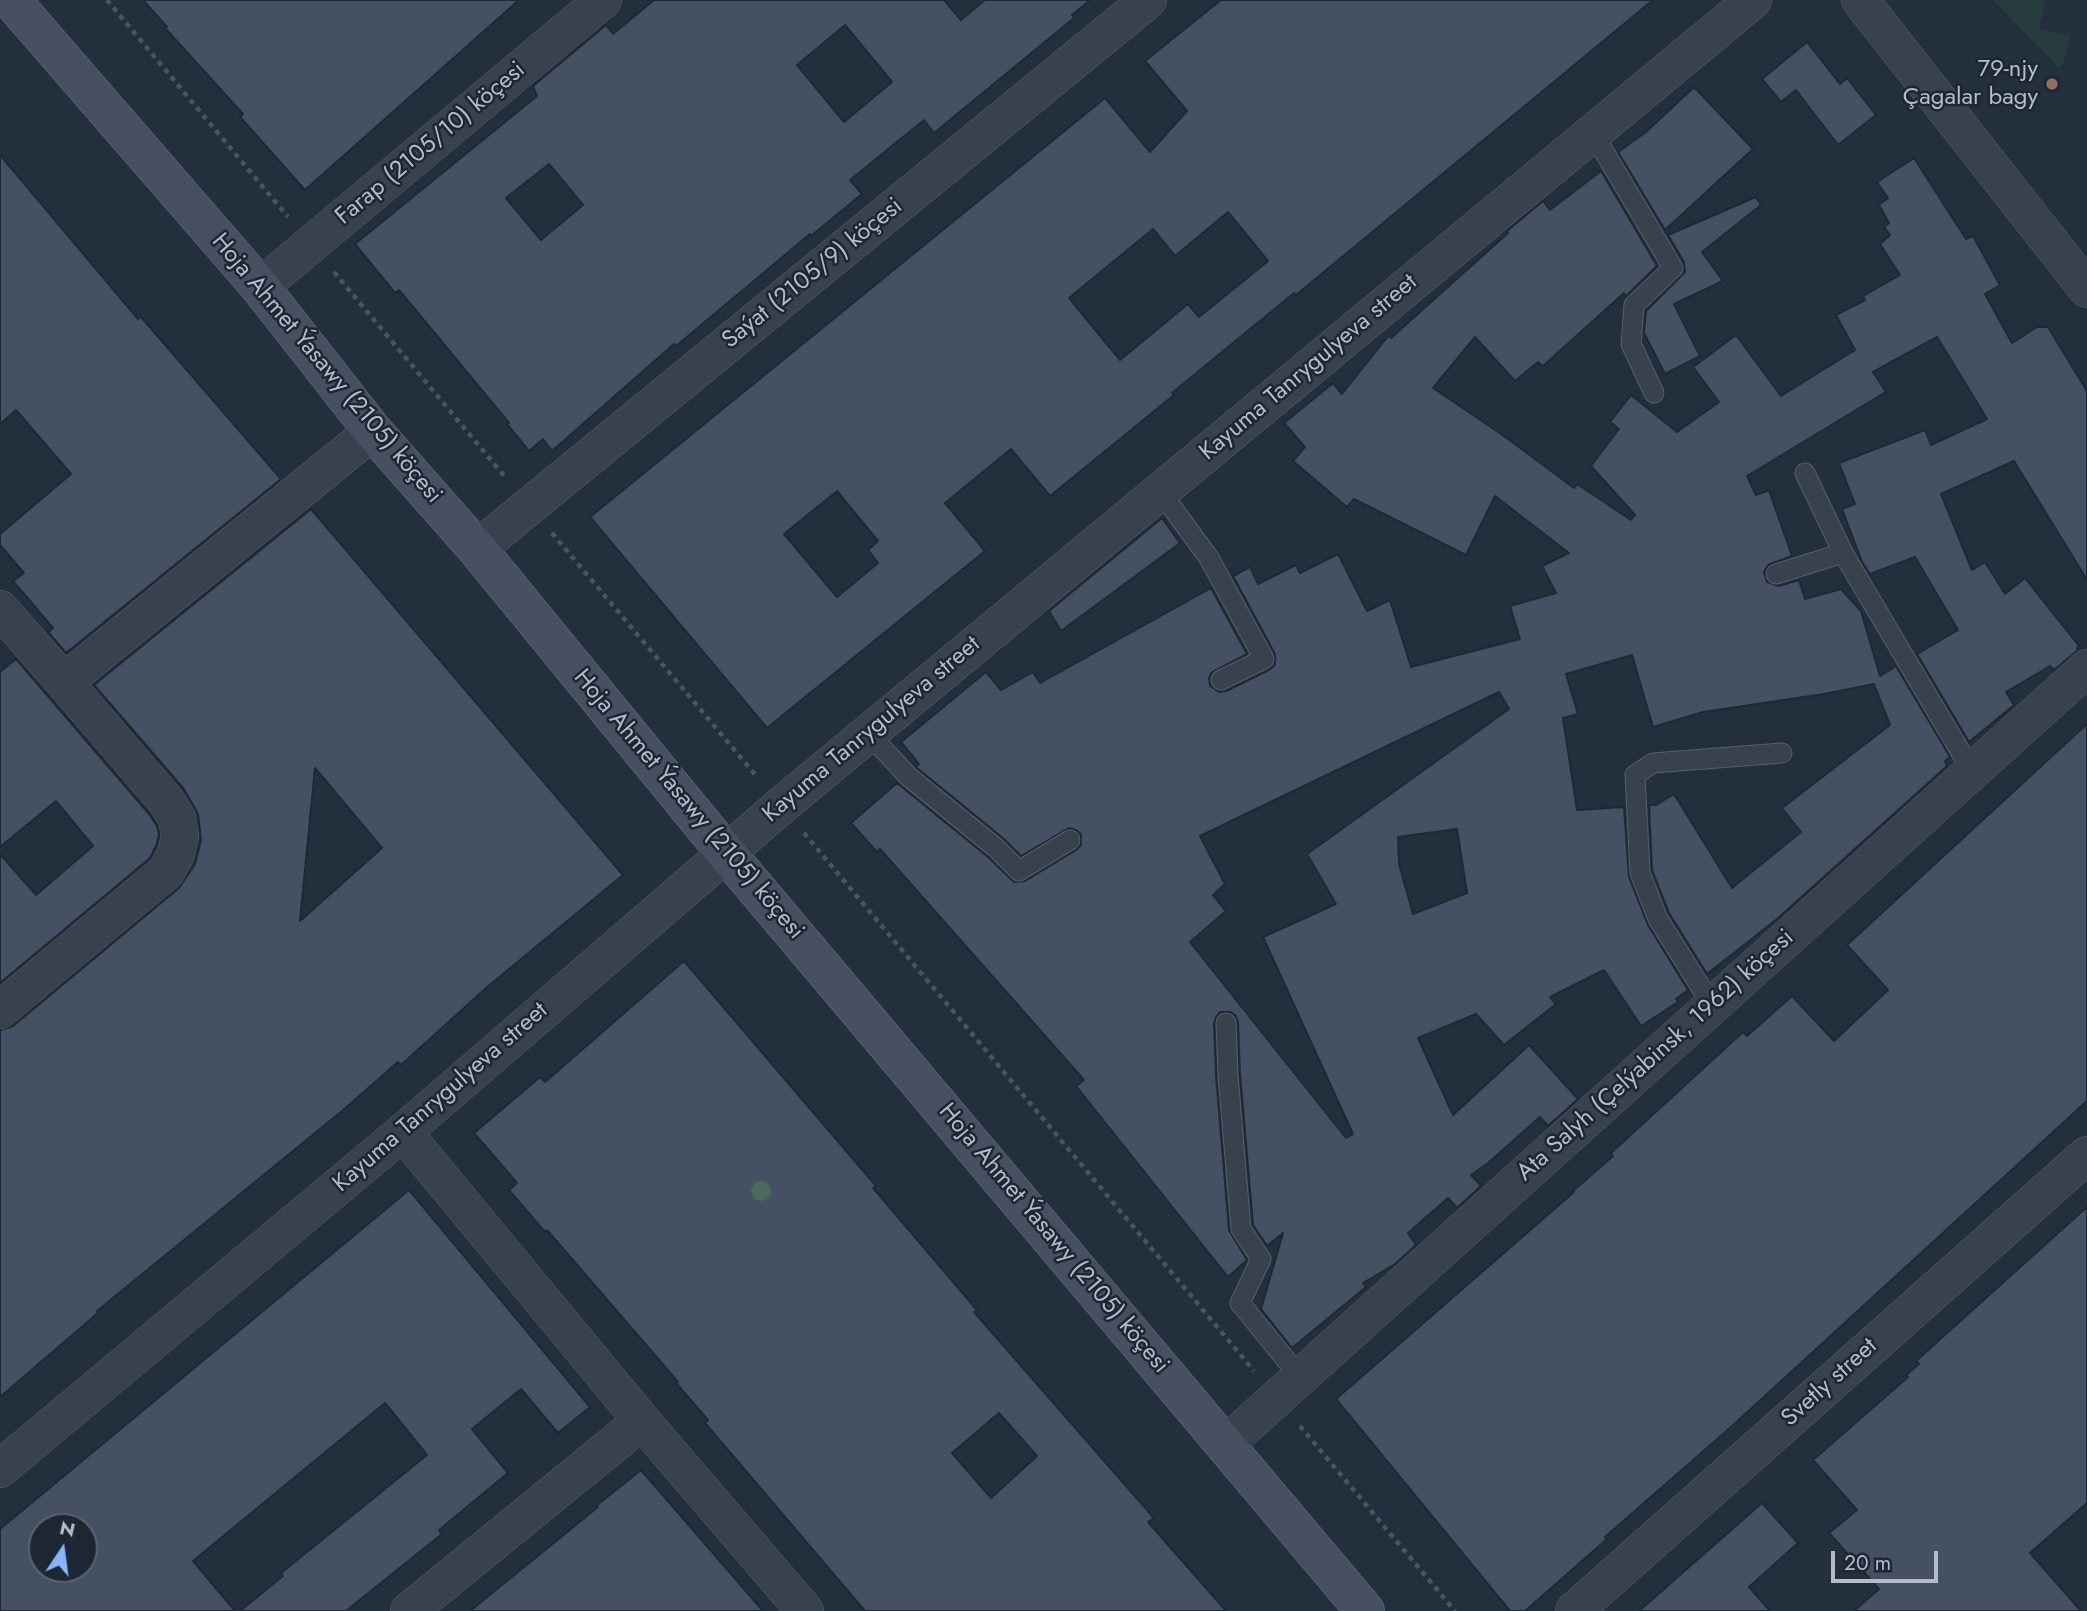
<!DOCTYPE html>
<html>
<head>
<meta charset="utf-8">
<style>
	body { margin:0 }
	#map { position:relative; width:2087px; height:1611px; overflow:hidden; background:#242f3e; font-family:Jost,sans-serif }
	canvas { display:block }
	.north { position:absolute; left:28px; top:1513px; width:70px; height:70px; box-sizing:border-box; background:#1d2633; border:2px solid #59626f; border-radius:50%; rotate:13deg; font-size:19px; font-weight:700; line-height:28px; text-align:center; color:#b4bcc9 }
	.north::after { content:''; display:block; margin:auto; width:24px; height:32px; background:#8ab4f8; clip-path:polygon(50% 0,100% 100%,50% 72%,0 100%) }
	.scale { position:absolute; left:1831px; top:1551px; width:107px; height:32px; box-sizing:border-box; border:4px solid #b4bcc9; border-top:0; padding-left:9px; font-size:21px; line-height:24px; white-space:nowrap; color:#b4bcc9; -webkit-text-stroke:5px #1d2633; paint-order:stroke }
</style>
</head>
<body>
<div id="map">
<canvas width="2087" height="1611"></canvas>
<div class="north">N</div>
<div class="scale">20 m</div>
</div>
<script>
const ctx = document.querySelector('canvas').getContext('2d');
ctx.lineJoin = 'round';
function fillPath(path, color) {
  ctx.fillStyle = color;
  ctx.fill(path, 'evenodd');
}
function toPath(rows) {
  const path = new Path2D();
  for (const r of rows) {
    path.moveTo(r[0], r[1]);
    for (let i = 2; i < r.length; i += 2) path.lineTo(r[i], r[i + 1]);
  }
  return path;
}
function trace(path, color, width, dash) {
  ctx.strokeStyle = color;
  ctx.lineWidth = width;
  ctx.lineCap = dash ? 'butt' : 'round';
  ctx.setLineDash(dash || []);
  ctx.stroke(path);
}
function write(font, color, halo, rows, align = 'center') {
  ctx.font = font + ' Jost,sans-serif';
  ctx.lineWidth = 5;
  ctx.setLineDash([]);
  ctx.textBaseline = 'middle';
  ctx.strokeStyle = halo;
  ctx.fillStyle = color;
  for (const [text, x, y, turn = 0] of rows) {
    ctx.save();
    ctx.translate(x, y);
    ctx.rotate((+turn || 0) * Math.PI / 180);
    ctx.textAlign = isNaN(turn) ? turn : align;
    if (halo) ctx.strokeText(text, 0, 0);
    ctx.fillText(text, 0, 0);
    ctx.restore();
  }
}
fillPath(toPath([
	[1993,0,2046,0,2039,29,2070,36,2063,63,2059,68]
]), '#263c3f');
const building = toPath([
	[143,0,519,0,305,190,240,117,243,114,165,28,167,27,143,0],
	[654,0,944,0,961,20,985,0,1090,0,1072,15,1074,18,934,133,924,120,850,180,862,194,811,236,810,234,676,346,674,344,552,451,543,439,529,451,507,424,509,423,399,290,395,293,355,244,537,96,533,86,606,25,613,34,654,0],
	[845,25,892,82,844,122,797,65,845,25],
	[549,164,583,205,541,240,506,198,549,164],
	[1221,0,1653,0,1296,295,1294,293,1172,393,1174,395,1050,496,1011,449,945,503,985,551,767,728,590,517,1105,98,1150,152,1187,111,1145,61,1221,0],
	[1228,212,1268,261,1199,317,1188,304,1120,360,1069,298,1153,229,1175,256,1228,212],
	[837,491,878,541,868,550,878,563,837,597,784,534,837,491],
	[1807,42,1840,84,1847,78,1876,115,1838,145,1796,90,1781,102,1762,79,1807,42],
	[1694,87,1753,149,1665,230,1618,152,1646,132,1694,87],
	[0,155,138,319,141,317,281,479,66,653,48,632,53,628,13,581,24,573,0,545,0,534,71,474,16,410,0,424,0,155],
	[1914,158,1966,239,1973,236,2000,285,1985,294,2012,343,2037,327,2048,327,2087,391,2087,580,2014,461,1941,494,1972,570,1985,562,2005,594,2025,578,2079,646,2077,648,2078,650,2054,670,2050,666,2006,692,2014,705,1969,742,1917,654,1958,630,1915,557,1870,574,1862,562,1842,509,1855,504,1839,463,1925,430,1931,445,1987,419,1937,337,1873,372,1886,392,1747,476,1756,495,1769,490,1792,556,1768,565,1764,572,1767,582,1779,586,1799,580,1805,599,1841,589,1861,611,1880,676,1896,666,1950,757,1945,761,1947,766,1777,919,1707,974,1669,913,1652,870,1649,805,1656,805,1674,794,1732,888,1801,832,1782,808,1890,725,1874,684,1824,694,1703,712,1653,727,1632,655,1566,674,1578,714,1563,718,1577,810,1624,807,1629,877,1648,925,1688,990,1676,999,1678,1002,1641,1026,1604,970,1550,997,1556,1004,1504,1045,1476,1014,1418,1038,1453,1115,1529,1045,1578,1099,1548,1126,1540,1117,1488,1163,1471,1175,1481,1186,1457,1208,1448,1198,1408,1233,1416,1245,1395,1264,1363,1283,1366,1287,1292,1348,1261,1309,1283,1233,1267,1246,1253,1225,1240,1074,1238,1023,1236,1016,1231,1012,1220,1012,1216,1017,1214,1023,1216,1076,1229,1230,1247,1260,1228,1277,1076,1086,1084,1080,880,849,877,852,851,823,897,783,988,857,1014,882,1025,881,1076,850,1081,845,1081,834,1076,830,1069,828,1021,856,1004,839,917,768,916,766,919,764,901,742,986,672,1001,690,1033,672,1040,683,1211,588,1247,654,1211,673,1209,678,1210,686,1219,692,1226,691,1269,670,1275,665,1275,654,1233,576,1250,567,1258,584,1296,565,1300,573,1338,554,1367,611,1390,600,1411,667,1520,639,1510,606,1556,593,1542,566,1569,553,1495,496,1466,555,1354,499,1347,507,1293,461,1305,447,1284,423,1333,383,1342,394,1388,336,1391,338,1508,233,1507,231,1543,201,1550,210,1601,171,1657,266,1626,296,1624,293,1543,366,1538,362,1515,381,1475,337,1433,388,1504,436,1574,488,1577,484,1631,520,1635,515,1591,466,1619,429,1610,422,1631,395,1677,432,1719,402,1693,367,1736,335,1781,396,1855,350,1836,315,1865,300,1863,296,1900,275,1880,244,1890,235,1884,227,1889,223,1879,205,1888,198,1877,182,1914,158],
	[1499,692,1509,709,1307,854,1336,904,1263,937,1353,1134,1346,1138,1190,942,1226,911,1213,895,1225,884,1200,836,1499,692],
	[1457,829,1467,893,1413,914,1399,864,1398,837,1457,829],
	[1756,197,1761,205,1702,252,1723,281,1674,304,1700,356,1665,374,1644,333,1646,311,1685,272,1684,262,1668,235,1756,197],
	[311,509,623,875,486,988,401,1065,398,1062,342,1111,97,1311,98,1313,0,1397,0,1030,13,1026,179,888,195,864,201,840,198,814,184,789,94,685,311,509],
	[315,768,382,848,300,921,315,768],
	[1162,518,1180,543,1061,631,1049,611,1162,518],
	[16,659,149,814,157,826,159,835,156,846,150,858,0,983,0,854,36,895,93,846,56,801,0,847,0,672,16,659],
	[2087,724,2087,1101,1731,1427,1605,1537,1607,1539,1525,1611,1510,1611,1336,1399,1574,1192,1573,1191,1613,1156,1611,1153,1743,1032,1747,1036,1792,996,1834,1041,1888,990,1847,945,2087,724],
	[684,961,876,1186,873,1188,977,1310,974,1312,1154,1518,1148,1522,1226,1611,865,1611,705,1423,708,1420,676,1383,678,1382,547,1230,545,1232,509,1190,517,1183,474,1133,540,1077,545,1082,684,961],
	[999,1413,1037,1456,991,1498,952,1453,999,1413],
	[409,1190,590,1407,558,1433,521,1389,472,1429,508,1473,439,1530,442,1534,346,1611,240,1611,283,1576,281,1573,427,1455,385,1403,193,1561,235,1611,0,1611,0,1529,409,1190],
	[42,1527,84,1527,84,1569,42,1569,42,1527],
	[2087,1207,2087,1503,2030,1553,2081,1611,1854,1611,1879,1589,1829,1533,1857,1510,1813,1460,1908,1377,1906,1375,1919,1364,1916,1361,2087,1207],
	[641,1470,763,1611,470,1611,598,1507,596,1506,641,1470],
	[1762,1503,1798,1543,1749,1587,1770,1611,1639,1611,1762,1503]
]);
fillPath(building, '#455162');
trace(building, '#1f2835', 2);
const lane = toPath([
	[1593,133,1673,268,1634,305,1631,344,1654,393],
	[1805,473,1843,553,1972,771],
	[1160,491,1209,558,1264,659,1221,680],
	[1776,574,1843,553],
	[868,733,909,777,996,848,1019,871,1070,840],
	[1712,1005,1658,919,1640,873,1635,775,1653,763,1782,753],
	[1226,1023,1228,1075,1241,1229,1261,1259,1240,1303,1300,1377]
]);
const street = toPath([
	[1860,0,2087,289],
	[260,287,603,0],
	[477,549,1148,0],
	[0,609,64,682,373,431],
	[0,1010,166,872,176,854,180,836,177,818,166,801,64,682],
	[403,1132,642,1421,805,1611],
	[1226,1444,2087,668],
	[0,1469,403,1132,782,805,1753,0],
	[409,1611,642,1421],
	[1574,1611,2087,1155]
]);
const secondary = toPath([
	[11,0,260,287,373,431,477,549,726,853,1365,1611]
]);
trace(lane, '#565f6c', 21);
trace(street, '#565f6c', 38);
trace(secondary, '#565f6c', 40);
trace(toPath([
	[107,0,288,217],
	[334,272,506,478],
	[552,533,758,778],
	[804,833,1254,1371],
	[1300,1426,1455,1611]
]), '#44595c', 4.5, [5, 5]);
trace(lane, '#38414e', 19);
trace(street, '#38414e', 37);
trace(secondary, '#465061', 38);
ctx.fillStyle = '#4b6a5d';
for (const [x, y] of [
	[761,1191]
]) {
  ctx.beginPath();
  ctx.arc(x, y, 10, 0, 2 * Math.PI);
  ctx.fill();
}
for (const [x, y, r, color] of [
	[2052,84,7,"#8d6e63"]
]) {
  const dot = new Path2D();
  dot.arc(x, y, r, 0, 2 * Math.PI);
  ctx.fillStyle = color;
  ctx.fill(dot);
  trace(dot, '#1d2633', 2.5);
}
write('24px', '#b4bcc9', '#1d2633', [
	["79-njy",2038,70],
	["Çagalar bagy",2038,98]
], 'right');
write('24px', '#b4bcc9', '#1d2633', [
	["Farap (2105/10) köçesi",431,144,-40],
	["Saýat (2105/9) köçesi",813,274,-39],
	["Kayuma Tanrygulyeva street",1309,368,-40],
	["Hoja Ahmet Ýasawy (2105) köçesi",326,369,50],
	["Kayuma Tanrygulyeva street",872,730,-40],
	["Hoja Ahmet Ýasawy (2105) köçesi",688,805,50],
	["Ata Salyh (Çelýabinsk, 1962) köçesi",1656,1056,-42],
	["Kayuma Tanrygulyeva street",441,1098,-41],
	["Hoja Ahmet Ýasawy (2105) köçesi",1053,1239,50],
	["Svetly street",1830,1383,-42]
]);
</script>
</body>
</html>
